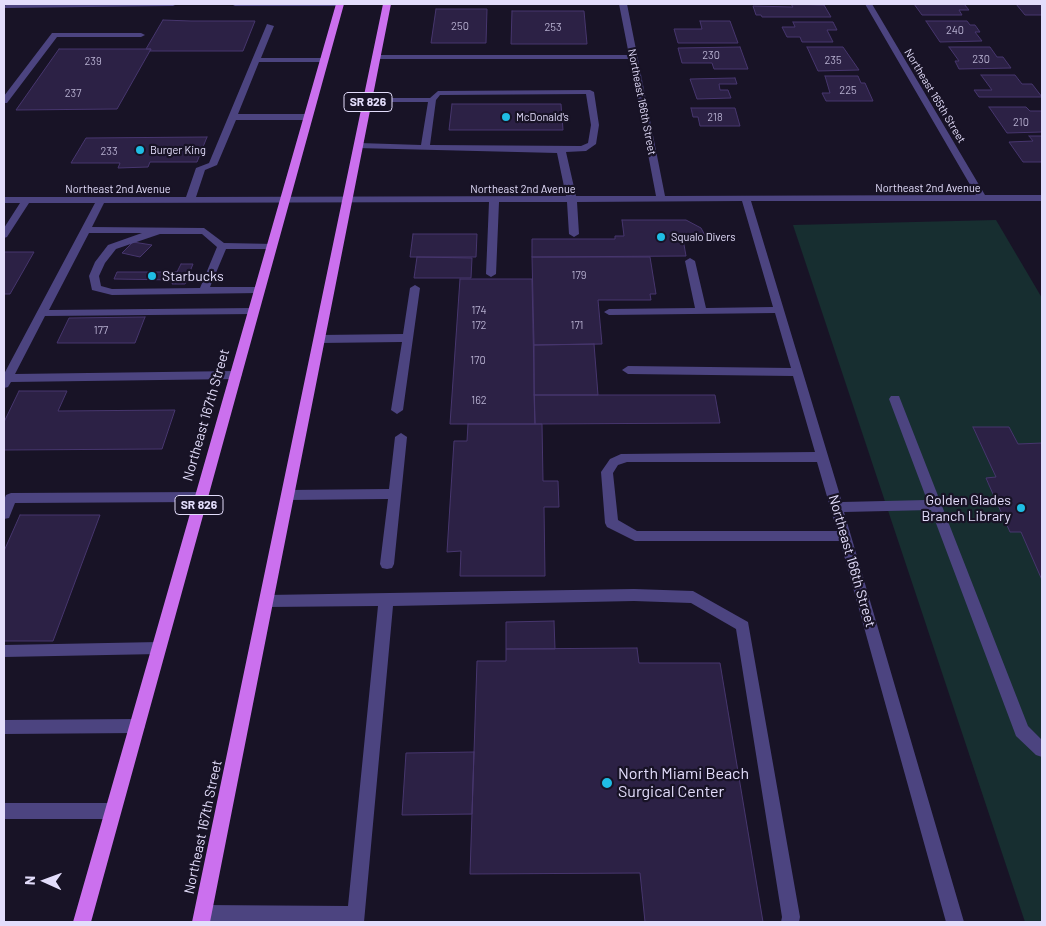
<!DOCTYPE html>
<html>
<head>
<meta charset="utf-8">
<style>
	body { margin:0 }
	#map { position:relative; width:1046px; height:926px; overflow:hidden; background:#181326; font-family:Barlow,sans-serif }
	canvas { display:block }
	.frame { position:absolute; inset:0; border:5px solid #e3ddfb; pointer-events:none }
	.north { position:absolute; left:20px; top:856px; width:50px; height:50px; -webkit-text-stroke:4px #181326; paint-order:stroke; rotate:272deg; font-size:14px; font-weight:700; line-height:20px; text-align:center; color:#e3ddfb }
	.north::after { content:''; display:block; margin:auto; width:18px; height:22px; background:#e3ddfb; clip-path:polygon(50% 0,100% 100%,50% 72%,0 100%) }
</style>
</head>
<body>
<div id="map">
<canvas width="1046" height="926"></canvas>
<div class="frame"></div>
<div class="north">N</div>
</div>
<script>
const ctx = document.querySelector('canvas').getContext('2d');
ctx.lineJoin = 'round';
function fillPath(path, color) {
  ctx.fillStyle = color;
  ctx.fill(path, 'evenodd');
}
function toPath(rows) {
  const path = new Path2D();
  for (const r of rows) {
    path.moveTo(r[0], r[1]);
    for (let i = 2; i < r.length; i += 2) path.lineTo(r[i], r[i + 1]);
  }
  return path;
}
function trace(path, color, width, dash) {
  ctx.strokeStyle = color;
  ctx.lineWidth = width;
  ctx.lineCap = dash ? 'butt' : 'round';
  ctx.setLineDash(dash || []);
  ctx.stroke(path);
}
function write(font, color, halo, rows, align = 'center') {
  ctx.font = font + ' Barlow,sans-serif';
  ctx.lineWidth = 4.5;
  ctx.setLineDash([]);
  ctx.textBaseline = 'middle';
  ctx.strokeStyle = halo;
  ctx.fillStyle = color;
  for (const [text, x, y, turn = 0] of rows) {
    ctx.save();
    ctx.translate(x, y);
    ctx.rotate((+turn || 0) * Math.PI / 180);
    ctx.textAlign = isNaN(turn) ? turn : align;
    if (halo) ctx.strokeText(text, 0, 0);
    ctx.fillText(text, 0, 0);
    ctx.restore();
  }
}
fillPath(toPath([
	[996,220,1042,298,1042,922,1025,922,793,225]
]), '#172e30');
const building = toPath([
	[791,4,824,5,831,17,762,17,761,15,756,15,753,6,793,7,791,4],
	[914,4,964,4,969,10,959,10,962,15,922,15,914,4],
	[1016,4,1042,4,1042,15,1025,15,1016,4],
	[436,9,487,9,486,43,431,43,436,9],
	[512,11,584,11,587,44,511,44,512,11],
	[163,20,191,21,255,21,243,51,150,51,151,49,146,49,163,20],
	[700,21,730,21,738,43,678,43,674,29,702,29,700,21],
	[926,21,967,21,970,25,975,25,980,32,975,32,982,41,940,42,926,21],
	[793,22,833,22,837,30,827,30,833,42,802,42,800,37,787,37,782,27,795,27,793,22],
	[740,47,748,69,714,69,712,63,682,63,678,48,740,47],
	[807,47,843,47,859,70,818,71,807,47],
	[949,47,990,47,997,57,1003,57,1011,68,959,69,955,61,959,61,949,47],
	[59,49,151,49,117,109,16,110,59,49],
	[981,75,1015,75,1022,84,1032,84,1042,97,979,97,974,90,992,90,981,75],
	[825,76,858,76,861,83,865,83,873,101,826,101,822,93,830,93,825,76],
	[735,78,737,84,719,84,720,90,728,90,731,98,697,99,690,79,735,78],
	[452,104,561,104,563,130,449,130,452,104],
	[989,107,1026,107,1030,111,1042,111,1042,132,1007,133,989,107],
	[691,108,735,108,740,126,700,126,698,117,693,117,691,108],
	[1029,136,1042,136,1042,162,1023,162,1009,142,1033,141,1029,136],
	[207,137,197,162,150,162,148,167,118,168,120,163,71,163,86,138,207,137],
	[622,220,686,220,701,228,707,239,683,239,686,256,532,257,532,239,615,239,615,236,624,236,622,220],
	[413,234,477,234,476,257,410,257,413,234],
	[133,242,152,245,140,257,122,253,133,242],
	[4,252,34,252,10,294,4,294,4,252],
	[417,257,472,258,471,278,414,278,417,257],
	[532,257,650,257,656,294,650,294,651,300,598,300,602,344,534,345,532,257],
	[181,264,193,264,185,284,172,284,174,280,114,279,117,272,177,272,181,264],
	[460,279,532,279,535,424,450,424,460,279],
	[145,317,135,343,57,343,69,318,145,317],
	[594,344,598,395,534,395,534,345,594,344],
	[19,391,67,391,58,411,175,410,162,449,4,450,4,422,19,391],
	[534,395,715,395,720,423,535,424,534,395],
	[468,424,542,424,543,481,558,481,559,507,544,507,545,576,460,576,461,551,447,552,454,441,467,441,468,424],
	[973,427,1009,427,1018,444,1042,443,1042,580,1021,532,1010,532,989,485,986,478,996,477,973,427],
	[20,515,100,515,53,641,4,641,4,551,20,515],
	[554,621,555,649,506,649,506,622,554,621],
	[637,648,639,663,720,663,763,922,645,922,640,873,470,874,477,661,506,661,506,649,637,648],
	[474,752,472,814,402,815,406,753,474,752]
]);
fillPath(building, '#2c2145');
trace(building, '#47366e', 1);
fillPath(toPath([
	[8,4,177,4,173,6,5,8,4,6,8,4],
	[231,4,344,4,340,6,235,6,231,4],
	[619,4,627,4,665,196,976,195,865,4,872,4,985,195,1042,195,1042,201,751,201,842,502,927,500,889,399,891,396,899,396,1028,726,1042,740,1042,757,1036,755,1016,736,931,510,844,512,964,922,946,922,840,541,635,541,607,527,605,523,601,472,610,459,621,454,815,452,793,376,628,374,622,370,628,366,791,368,775,313,609,315,604,312,609,309,695,308,685,261,690,258,695,261,706,308,773,307,742,201,577,202,579,234,574,237,569,234,567,202,499,202,496,274,491,277,486,274,489,202,104,203,92,227,204,228,224,243,276,244,277,246,272,249,226,249,210,287,260,287,265,290,260,293,112,295,92,290,89,276,95,262,108,245,142,233,89,233,49,310,254,308,259,311,254,314,45,316,15,374,236,371,242,375,236,379,11,382,8,387,4,388,4,374,95,203,29,203,7,237,4,238,4,228,20,203,4,203,4,197,186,197,196,168,209,163,267,24,274,26,261,58,324,58,328,60,324,62,259,62,238,114,308,114,312,117,308,120,236,120,217,165,205,170,196,197,566,196,557,153,356,148,355,146,359,143,421,145,428,102,368,102,364,100,368,98,430,98,438,91,590,90,594,92,599,125,596,144,586,151,566,152,576,196,656,196,630,59,377,59,373,57,377,55,629,55,619,4],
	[586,94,591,125,588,143,581,146,430,145,436,100,440,95,586,94],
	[160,234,202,234,217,247,200,288,112,289,101,286,99,276,105,263,116,249,160,234],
	[627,462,817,462,837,531,637,531,618,520,613,473,618,465,627,462],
	[52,33,141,33,145,35,141,37,57,37,7,103,4,103,4,96,52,33],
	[415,285,420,288,403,410,397,414,391,410,402,342,320,343,314,339,320,335,403,334,410,288,415,285],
	[401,433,407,437,394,564,392,568,387,569,382,568,380,564,388,499,288,500,283,498,282,495,283,492,288,490,389,489,395,437,401,433],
	[201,492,206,494,207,497,206,500,201,502,15,503,9,518,4,519,4,500,6,495,11,493,201,492],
	[634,589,693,591,748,622,800,917,799,922,781,922,782,917,736,629,691,603,634,601,393,606,364,922,201,922,197,920,194,914,197,908,203,905,348,906,378,606,267,607,262,605,260,601,262,597,267,595,634,589],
	[159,642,164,644,166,648,164,652,159,654,4,657,4,645,159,642],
	[137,719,143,721,145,726,143,731,137,733,4,734,4,720,137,719],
	[4,803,113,803,119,805,121,811,119,817,113,819,4,819,4,803]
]), '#4c4480');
fillPath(toPath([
	[336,4,344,4,91,922,73,922,336,4],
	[383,4,391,4,210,922,192,922,383,4]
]), '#cb70ee');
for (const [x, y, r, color] of [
	[506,117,5,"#1fbde4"],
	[140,150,5,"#1fbde4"],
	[661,237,5,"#1fbde4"],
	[152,276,5,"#1fbde4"],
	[1021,508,5,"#1fbde4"],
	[607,783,6,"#1fbde4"]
]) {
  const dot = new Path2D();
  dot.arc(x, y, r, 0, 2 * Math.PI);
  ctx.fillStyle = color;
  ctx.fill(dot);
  trace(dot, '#181326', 2);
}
write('11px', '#b5aece', null, [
	["250",460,26],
	["253",553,27],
	["240",955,30],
	["230",711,55],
	["230",981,59],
	["235",833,60],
	["239",93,61],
	["225",848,90],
	["237",73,93],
	["218",715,117],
	["210",1021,122],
	["233",109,151],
	["179",579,275],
	["174",479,310],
	["172",479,325],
	["171",577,325],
	["177",101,330],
	["170",478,360],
	["162",479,400]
]);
write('11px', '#e3ddfb', '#181326', [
	["Northeast 165th Street",935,96,59],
	["Northeast 166th Street",642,102,79],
	["Northeast 2nd Avenue",928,188],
	["Northeast 2nd Avenue",118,189],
	["Northeast 2nd Avenue",523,189]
]);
write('11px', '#e3ddfb', '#181326', [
	["McDonald's",516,117],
	["Burger King",150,150],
	["Squalo Divers",671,237]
], 'left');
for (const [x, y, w] of [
	[368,102,48],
	[199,505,48]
]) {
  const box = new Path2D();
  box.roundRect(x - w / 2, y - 9.5, w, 19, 4);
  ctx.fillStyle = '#181326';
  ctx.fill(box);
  trace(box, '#e3ddfb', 1);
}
write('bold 12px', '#e3ddfb', null, [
	["SR 826",368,102],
	["SR 826",199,505]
]);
write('14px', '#e3ddfb', '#181326', [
	["Starbucks",162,276],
	["Golden Glades",1011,500,"right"],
	["Branch Library",1011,516,"right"]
], 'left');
write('14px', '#e3ddfb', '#181326', [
	["Northeast 167th Street",206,415,-74],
	["Northeast 166th Street",852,561,74],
	["Northeast 167th Street",203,827,-78]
]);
write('16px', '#e3ddfb', '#181326', [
	["North Miami Beach",618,774],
	["Surgical Center",618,792]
], 'left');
</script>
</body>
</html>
